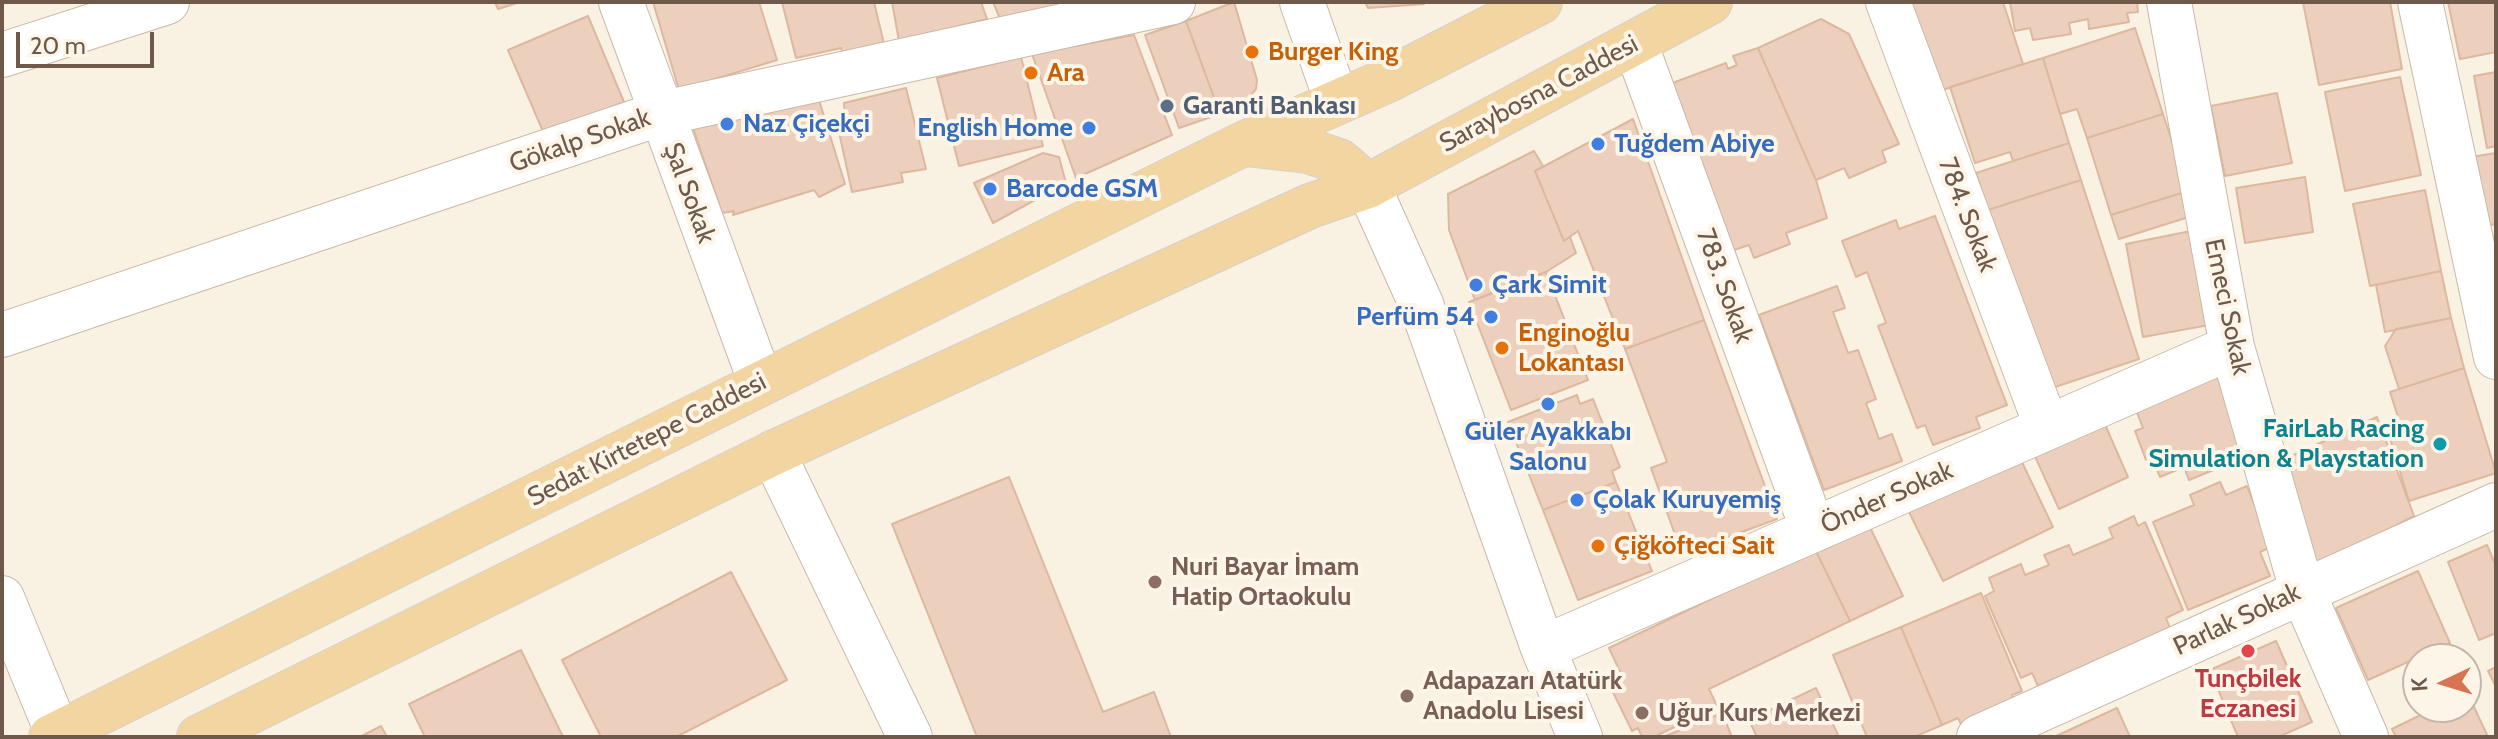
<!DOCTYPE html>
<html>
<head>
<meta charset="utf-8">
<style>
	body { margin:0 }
	#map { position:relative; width:2498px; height:739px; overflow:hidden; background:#f9f1e2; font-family:Cabin,sans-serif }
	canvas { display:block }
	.frame { position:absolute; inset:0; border:4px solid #6e594b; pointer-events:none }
	.north { position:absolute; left:2402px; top:643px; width:80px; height:80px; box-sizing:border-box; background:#fdf5e8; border:2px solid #c4b7a9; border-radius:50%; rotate:266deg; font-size:22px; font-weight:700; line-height:32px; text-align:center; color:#6e594b }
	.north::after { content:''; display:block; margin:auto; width:28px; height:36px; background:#d87353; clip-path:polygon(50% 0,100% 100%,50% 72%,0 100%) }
	.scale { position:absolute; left:16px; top:32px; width:138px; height:36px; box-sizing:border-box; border:4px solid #6e594b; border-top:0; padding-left:10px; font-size:24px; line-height:28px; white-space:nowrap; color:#6e594b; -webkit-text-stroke:6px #fdf5e8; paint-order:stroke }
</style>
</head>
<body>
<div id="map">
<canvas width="2498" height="739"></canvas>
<div class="frame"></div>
<div class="north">K</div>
<div class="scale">20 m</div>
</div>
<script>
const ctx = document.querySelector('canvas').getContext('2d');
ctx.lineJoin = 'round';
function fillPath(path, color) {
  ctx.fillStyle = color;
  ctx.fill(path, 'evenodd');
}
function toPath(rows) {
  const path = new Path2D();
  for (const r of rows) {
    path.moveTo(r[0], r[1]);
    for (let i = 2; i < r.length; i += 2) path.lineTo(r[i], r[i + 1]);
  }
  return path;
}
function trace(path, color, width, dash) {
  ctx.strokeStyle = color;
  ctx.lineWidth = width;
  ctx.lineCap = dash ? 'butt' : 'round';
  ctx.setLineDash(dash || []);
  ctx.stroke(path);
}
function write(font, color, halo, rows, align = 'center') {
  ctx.font = font + ' Cabin,sans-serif';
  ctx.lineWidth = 8;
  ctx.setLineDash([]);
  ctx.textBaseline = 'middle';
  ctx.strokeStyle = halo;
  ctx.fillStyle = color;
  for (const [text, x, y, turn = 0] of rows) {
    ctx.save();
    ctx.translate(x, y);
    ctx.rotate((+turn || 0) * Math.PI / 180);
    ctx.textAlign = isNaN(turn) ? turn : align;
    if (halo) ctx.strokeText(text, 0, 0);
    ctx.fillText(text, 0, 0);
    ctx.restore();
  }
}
const building = toPath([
	[495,2,520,2,498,9,495,2],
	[653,2,759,2,777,60,679,90,653,2],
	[782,2,874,2,884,44,843,54,841,48,796,58,782,2],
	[892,2,981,2,987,19,899,41,892,2],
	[993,2,1071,2,1001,21,993,2],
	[1234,2,1257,80,1256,89,1245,102,1220,114,1186,21,1234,2],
	[1365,2,1424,2,1424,4,1368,8,1365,2],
	[1904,2,2003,2,2023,64,1933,93,1904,2],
	[2010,2,2137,2,2138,12,2127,13,2129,22,2089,29,2088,19,2069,23,2071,34,2033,40,2030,28,2015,31,2010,2],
	[2303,2,2390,2,2402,69,2319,85,2303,2],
	[2448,2,2496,2,2496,52,2460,59,2448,2],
	[588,16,624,102,545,136,508,50,588,16],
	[1821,19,1849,34,1899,144,1882,151,1886,162,1849,178,1844,168,1816,180,1758,48,1821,19],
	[1186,21,1220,114,1179,128,1145,35,1186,21],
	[2135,28,2163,114,2087,138,2077,109,2060,114,2043,58,2135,28],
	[1134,35,1172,135,1076,178,1032,54,1134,35],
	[1758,48,1816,180,1827,218,1786,233,1790,244,1754,258,1749,245,1734,250,1670,84,1726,63,1728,69,1737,65,1733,56,1758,48],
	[1021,57,1043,146,959,166,937,78,1021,57],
	[2043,58,2069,143,2013,161,2010,152,1975,163,1950,87,2043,58],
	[2496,72,2496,146,2487,148,2474,76,2496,72],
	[2400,77,2421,175,2345,191,2325,92,2400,77],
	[906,88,926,169,901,173,903,182,852,192,836,118,845,115,844,103,906,88],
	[2277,93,2292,163,2225,176,2211,106,2277,93],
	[819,100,845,184,819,197,814,190,733,215,734,211,722,213,693,128,819,100],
	[2163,114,2188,191,2111,215,2087,138,2163,114],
	[1633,119,1704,320,1625,349,1578,231,1564,241,1535,171,1633,119],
	[2069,143,2081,180,1988,210,1976,173,2069,143],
	[1534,151,1543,166,1535,171,1564,241,1570,237,1576,253,1546,272,1475,300,1449,230,1448,194,1534,151],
	[1043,153,1059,157,1066,183,993,223,974,183,1043,153],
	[2496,153,2496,224,2483,226,2471,157,2496,153],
	[2305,177,2313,232,2245,243,2236,188,2305,177],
	[2081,180,2139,359,2046,390,1988,210,2081,180],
	[2425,190,2441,271,2370,286,2353,204,2425,190],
	[2188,191,2195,215,2119,239,2111,215,2188,191],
	[1935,216,2007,405,1976,417,1980,428,1933,445,1925,425,1917,428,1878,326,1886,323,1867,272,1856,277,1842,241,1896,220,1899,229,1935,216],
	[2191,231,2209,325,2143,337,2126,244,2191,231],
	[2441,271,2451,318,2385,332,2376,285,2441,271],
	[1546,272,1588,380,1511,410,1469,302,1546,272],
	[1837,286,1845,308,1833,312,1848,353,1858,350,1876,399,1866,403,1879,439,1892,434,1902,461,1824,490,1759,315,1837,286],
	[2451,318,2464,368,2399,389,2385,346,2396,329,2451,318],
	[1704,320,1777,519,1682,554,1651,468,1667,462,1625,349,1704,320],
	[2464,368,2496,473,2409,501,2385,422,2398,417,2390,392,2464,368],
	[2220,370,2244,447,2225,455,2228,464,2189,480,2184,467,2160,477,2152,458,2146,460,2135,431,2143,428,2134,405,2220,370],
	[1577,395,1580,404,1593,399,1620,467,1612,471,1616,482,1543,510,1508,422,1577,395],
	[2377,417,2414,516,2316,567,2285,459,2377,417],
	[2103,420,2128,477,2059,509,2033,452,2103,420],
	[2020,458,2053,527,1943,581,1909,512,2020,458],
	[1009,477,1103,712,1154,692,1171,737,977,737,892,524,1009,477],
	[1616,482,1652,571,1578,600,1543,510,1616,482],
	[2220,482,2226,495,2247,486,2271,547,2260,552,2270,576,2188,610,2153,522,2194,505,2190,495,2220,482],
	[2134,516,2138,526,2145,522,2183,610,2166,618,2170,628,2038,686,2032,673,2021,678,1985,596,1994,591,1989,578,2021,564,2025,575,2049,565,2044,555,2069,545,2073,555,2113,538,2109,528,2134,516],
	[1868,523,1903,596,1850,621,1815,549,1868,523],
	[2487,545,2496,566,2496,633,2479,640,2448,562,2487,545],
	[1815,549,1850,621,1709,689,1717,706,1654,737,1642,737,1638,728,1632,731,1608,682,1622,676,1609,648,1815,549],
	[2418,571,2450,643,2368,680,2336,608,2418,571],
	[731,572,787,680,676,737,601,737,562,660,731,572],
	[1981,593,2022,691,2012,695,2016,704,1962,726,1958,718,1942,725,1901,627,1981,593],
	[1901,627,1942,725,1914,737,1867,737,1833,655,1901,627],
	[2276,641,2312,722,2278,737,2238,737,2210,670,2276,641],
	[521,650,563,737,425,737,409,704,521,650],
	[2496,667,2496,687,2488,671,2496,667],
	[1816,688,1839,737,1757,737,1749,720,1816,688],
	[2467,692,2488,737,2396,737,2392,729,2437,707,2466,707,2467,692],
	[2117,708,2130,737,2054,737,2117,708],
	[1722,713,1732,737,1663,737,1722,713],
	[381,726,387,737,360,737,381,726]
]);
fillPath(building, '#ecd0bd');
trace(building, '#ddb89f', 2);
const minor = toPath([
	[621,2,761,383],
	[1302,2,1337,102],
	[1888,2,2047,428],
	[2169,2,2232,347,2302,590,2366,737],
	[2420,2,2496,357],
	[1635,43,1813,530],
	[2,55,167,2],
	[1368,186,1421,304,1543,648,1580,737],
	[2,335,659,114,1173,2],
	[773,453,910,737],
	[2,598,58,734],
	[1543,648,2232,347],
	[1979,737,2496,505]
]);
const major = toPath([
	[1246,144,1308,151,1339,161,1368,186],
	[51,737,1243,144,1388,80,1540,2],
	[199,737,773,453,1310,206,1368,186,1710,2]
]);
trace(minor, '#c9b9aa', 46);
trace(major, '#d6d1cd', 46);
trace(minor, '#fff', 44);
trace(major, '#f2d5a1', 44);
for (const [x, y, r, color] of [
	[1252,52,8,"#e8710a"],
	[1031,73,8,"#e8710a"],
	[1167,106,8,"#5c6f8a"],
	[727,124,8,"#3f7fe0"],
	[1089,128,8,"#3f7fe0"],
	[1598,144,8,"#3f7fe0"],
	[990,189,8,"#3f7fe0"],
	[1476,285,8,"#3f7fe0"],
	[1491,317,8,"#3f7fe0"],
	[1502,348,8,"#e8710a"],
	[1548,404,8,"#3f7fe0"],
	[2440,444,8,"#0f9aa8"],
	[1577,500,8,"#3f7fe0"],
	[1598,546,8,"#e8710a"],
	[1155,582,8,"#8d6e63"],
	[2248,651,8,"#e0444e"],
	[1407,696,8,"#8d6e63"],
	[1642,713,8,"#8d6e63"]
]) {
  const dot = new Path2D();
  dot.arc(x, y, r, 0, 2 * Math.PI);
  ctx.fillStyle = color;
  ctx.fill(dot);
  trace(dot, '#fdf5e8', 3);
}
write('bold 26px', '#c56008', '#fdf5e8', [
	["Burger King",1268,52],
	["Ara",1047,73],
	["Enginoğlu",1518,333],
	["Lokantası",1518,363],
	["Çiğköfteci Sait",1614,546]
], 'left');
write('26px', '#6e594b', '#fdf5e8', [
	["Saraybosna Caddesi",1539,94,-28],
	["Gökalp Sokak",580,141,-19],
	["Şal Sokak",689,193,70],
	["784. Sokak",1967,215,69],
	["783. Sokak",1724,286,70],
	["Emeci Sokak",2227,307,78],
	["Sedat Kirtetepe Caddesi",647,440,-27],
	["Önder Sokak",1887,498,-24],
	["Parlak Sokak",2237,620,-25]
]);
write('bold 26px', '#4e5e75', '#fdf5e8', [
	["Garanti Bankası",1183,106]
], 'left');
write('bold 26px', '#366cbe', '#fdf5e8', [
	["Naz Çiçekçi",743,124],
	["English Home",1073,128,"right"],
	["Tuğdem Abiye",1614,144],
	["Barcode GSM",1006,189],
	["Çark Simit",1492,285],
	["Perfüm 54",1475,317,"right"],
	["Güler Ayakkabı",1548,432,"center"],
	["Salonu",1548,462,"center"],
	["Çolak Kuruyemiş",1593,500]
], 'left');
write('bold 26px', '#0d838f', '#fdf5e8', [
	["FairLab Racing",2424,429],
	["Simulation & Playstation",2424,459]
], 'right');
write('bold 26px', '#785e54', '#fdf5e8', [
	["Nuri Bayar İmam",1171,567],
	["Hatip Ortaokulu",1171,597],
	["Adapazarı Atatürk",1423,681],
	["Anadolu Lisesi",1423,711],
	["Uğur Kurs Merkezi",1658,713]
], 'left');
write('bold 26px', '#be3a42', '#fdf5e8', [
	["Tunçbilek",2248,679],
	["Eczanesi",2248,709]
]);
</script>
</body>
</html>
